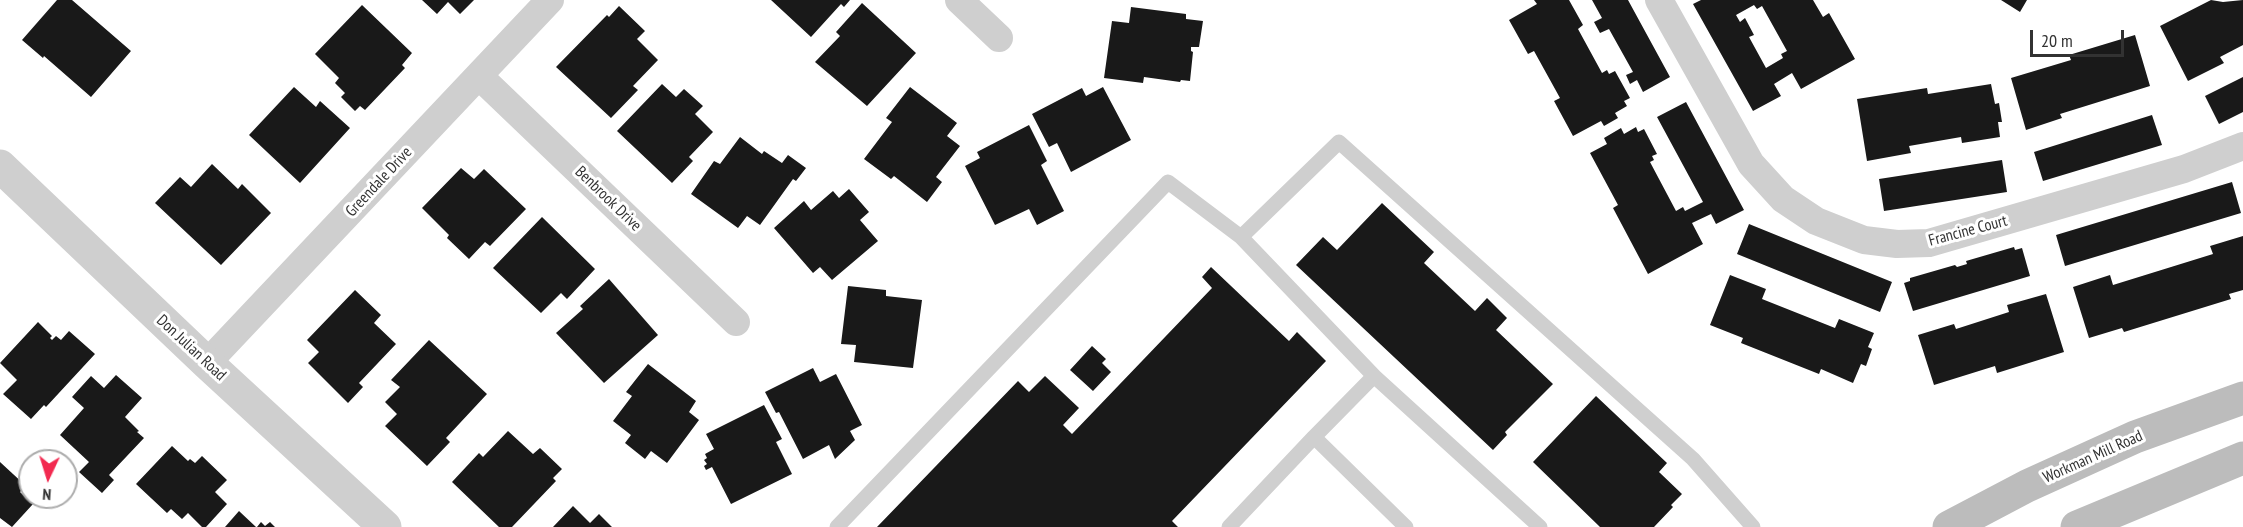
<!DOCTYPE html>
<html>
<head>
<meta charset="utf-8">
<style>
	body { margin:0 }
	#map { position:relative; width:2243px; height:527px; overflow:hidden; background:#fff; font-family:"PT Sans Narrow",sans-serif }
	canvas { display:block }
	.north { position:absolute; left:18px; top:449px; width:60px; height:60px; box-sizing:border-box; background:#fff; border:2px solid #adadad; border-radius:50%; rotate:184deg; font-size:16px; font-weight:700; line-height:24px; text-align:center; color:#323232 }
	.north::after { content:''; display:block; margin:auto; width:21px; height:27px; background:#f22a50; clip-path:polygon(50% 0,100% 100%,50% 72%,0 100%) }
	.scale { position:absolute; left:2030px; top:30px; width:94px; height:27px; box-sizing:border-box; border:3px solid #323232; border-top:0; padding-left:8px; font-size:18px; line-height:21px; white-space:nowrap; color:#323232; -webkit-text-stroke:4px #fff; paint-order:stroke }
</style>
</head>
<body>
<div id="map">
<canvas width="2243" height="527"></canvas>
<div class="north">N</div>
<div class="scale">20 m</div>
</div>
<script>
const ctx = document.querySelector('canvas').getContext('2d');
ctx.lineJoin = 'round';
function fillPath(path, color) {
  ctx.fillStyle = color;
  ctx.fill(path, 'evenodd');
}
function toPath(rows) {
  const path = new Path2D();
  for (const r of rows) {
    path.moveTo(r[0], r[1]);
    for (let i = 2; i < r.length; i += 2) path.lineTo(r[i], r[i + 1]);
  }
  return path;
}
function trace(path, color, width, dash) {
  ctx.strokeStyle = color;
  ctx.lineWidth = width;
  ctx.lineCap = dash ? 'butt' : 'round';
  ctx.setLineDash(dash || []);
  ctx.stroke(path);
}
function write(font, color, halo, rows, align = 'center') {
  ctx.font = font + ' "PT Sans Narrow",sans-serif';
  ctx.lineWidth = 6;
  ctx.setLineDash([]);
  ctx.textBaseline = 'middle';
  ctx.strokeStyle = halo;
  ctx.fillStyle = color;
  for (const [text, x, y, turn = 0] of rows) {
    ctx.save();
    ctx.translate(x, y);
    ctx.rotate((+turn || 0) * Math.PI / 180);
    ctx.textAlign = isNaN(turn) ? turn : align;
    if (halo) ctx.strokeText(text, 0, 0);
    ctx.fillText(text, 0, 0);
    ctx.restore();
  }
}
fillPath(toPath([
	[57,0,72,0,131,51,91,97,44,56,43,58,22,40],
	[422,0,474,0,460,14,448,2,437,14],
	[771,0,850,0,844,7,841,4,811,37],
	[1534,0,1569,0,1583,25,1578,29,1602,73,1607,70,1609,74,1615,71,1630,98,1624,101,1627,106,1615,113,1618,118,1604,126,1601,121,1573,136,1554,101,1560,98,1534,51,1528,54,1509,20,1537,4],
	[1592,0,1628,0,1670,77,1643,92,1637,80,1630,84,1626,75,1633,72,1609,29,1600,33,1594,22,1602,18],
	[1701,0,1813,0,1823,17,1829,13,1855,59,1801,89,1792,73,1774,84,1781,96,1753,111,1693,4],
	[1754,5,1757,9,1762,6,1787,51,1781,54,1783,58,1766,68,1749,37,1754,35,1745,18,1740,22,1736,15],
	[2001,0,2027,0,2020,12],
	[2211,0,2223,2,2243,0,2243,45,2220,57,2224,63,2188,81,2160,26],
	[862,3,916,53,867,106,815,62,840,36,836,32],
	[362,5,412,53,402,65,405,68,365,110,360,106,355,111,341,97,345,93,335,83,339,78,315,54],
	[619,6,645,31,637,39,658,60,633,86,638,90,611,118,556,67,607,15,609,17],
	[1131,7,1186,14,1186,19,1203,21,1199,47,1191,47,1191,51,1193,52,1190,81,1181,80,1180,82,1144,77,1143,83,1104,78,1112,21,1129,23],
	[2135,35,2150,86,2060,114,2062,118,2026,130,2011,78,2071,60,2069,55],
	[2243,77,2243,112,2219,124,2205,96],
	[662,84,676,97,684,89,703,106,695,114,713,132,689,157,693,161,672,183,617,131],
	[1991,84,1995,104,1999,103,2002,122,1998,122,2000,137,1962,143,1961,137,1909,146,1911,153,1867,161,1857,99,1927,88,1928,94],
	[294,87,316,107,320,101,350,128,300,183,249,135],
	[910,87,957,123,947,136,960,146,936,177,942,182,927,202,894,176,891,179,864,159,892,122,886,118],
	[1103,87,1131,140,1071,172,1057,143,1049,147,1032,114,1082,88,1086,96],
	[1686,102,1744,210,1716,224,1711,214,1692,223,1703,244,1648,274,1613,208,1618,205,1590,153,1607,144,1604,138,1621,128,1624,134,1636,127,1638,132,1644,129,1657,154,1652,156,1654,160,1650,162,1676,211,1683,207,1685,211,1703,202,1657,117],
	[2152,115,2162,145,2043,181,2034,152],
	[1029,125,1047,161,1041,165,1064,211,1037,225,1029,209,995,225,965,166,980,158,977,152],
	[740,137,762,154,764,151,782,163,788,155,806,168,796,181,793,179,760,225,747,216,738,228,691,194,714,161,720,164],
	[2002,160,2007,192,1884,211,1879,179],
	[212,164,238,189,242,184,271,213,221,265,155,203,180,177,191,187],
	[461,168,474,179,484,169,526,209,490,246,485,242,469,259,447,238,449,235,422,208],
	[2232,182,2241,213,2065,266,2056,235],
	[849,189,869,212,860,220,878,241,832,280,820,267,813,273,774,228,804,201,811,210,833,191,839,198],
	[1382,203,1434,252,1424,263,1475,311,1487,298,1507,318,1496,330,1553,384,1505,432,1507,435,1493,450,1296,265,1323,237,1337,250],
	[542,217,595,269,567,299,561,293,541,313,493,268],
	[1749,224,1892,282,1880,312,1737,254],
	[2243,236,2243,290,2229,294,2231,299,2124,332,2122,328,2089,338,2073,287,2110,275,2113,285,2213,254,2210,246],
	[2014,247,2015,250,2022,248,2030,276,1913,311,1904,283,1910,281,1910,278,1955,265,1957,267,1967,264,1966,261],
	[1211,267,1289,341,1297,332,1326,361,1172,521,1178,527,877,527,1018,381,1029,392,1045,376,1079,408,1063,425,1072,434,1212,288,1202,277],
	[1730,275,1766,289,1762,299,1835,328,1839,319,1874,333,1868,347,1872,349,1866,366,1861,364,1853,383,1821,369,1819,374,1741,343,1743,338,1710,325],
	[609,279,658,335,604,383,556,333,583,309,580,306],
	[848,286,886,290,886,296,922,300,913,368,854,362,856,345,841,344],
	[355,290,381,315,374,323,396,344,359,383,363,387,348,403,308,363,319,352,307,340],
	[2046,294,2064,352,1997,373,1995,366,1934,385,1918,335,1954,324,1956,329,2009,312,2007,305],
	[38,322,52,336,50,338,52,340,56,336,61,340,69,331,95,354,46,407,44,405,31,419,3,394,17,380,0,363],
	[429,340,487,394,446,438,450,442,427,466,385,426,397,414,385,402,400,387,391,380],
	[1092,346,1106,359,1102,363,1111,372,1093,391,1070,370],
	[648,364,696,401,689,412,699,420,667,463,651,451,645,459,625,443,631,435,613,421,632,396,626,392],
	[813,368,820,382,836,374,862,425,850,431,855,440,835,459,829,445,803,459,779,412,776,413,765,392],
	[116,375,142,398,125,417,139,431,137,432,144,438,109,475,114,480,102,493,79,472,89,462,60,435,84,408,72,397,91,376,104,388],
	[1596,396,1667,463,1659,472,1682,494,1671,505,1673,507,1654,527,1600,527,1533,462],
	[764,405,782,439,776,442,792,474,731,504,712,467,706,470,704,466,707,464,704,460,707,458,705,454,714,449,706,434],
	[508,431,533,454,540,448,562,469,553,478,556,481,512,527,499,527,452,482,479,453,483,457],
	[172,446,188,461,190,459,195,463,202,456,227,480,215,492,227,504,206,527,202,527,188,513,182,519,171,509,167,513,136,484],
	[0,462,26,486,20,492,33,504,12,527,0,518],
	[573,506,590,523,599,514,612,527,553,527],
	[239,511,256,527,225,527],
	[261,522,265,526,270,522,275,527,257,527]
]), '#191919');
trace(toPath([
	[1374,376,1540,527],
	[1314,437,1374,376,1241,237,1339,142,1693,459,1753,527],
	[837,527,1168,182,1241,237],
	[1229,527,1314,437,1406,527]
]), '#cfcfcf', 15);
trace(toPath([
	[959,0,999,38],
	[1659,0,1751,164,1783,199,1816,221,1864,240,1897,244,1929,243,2184,169,2243,146],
	[479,76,736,322],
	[207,363,550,0]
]), '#cfcfcf', 28);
trace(toPath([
	[0,166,207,363,385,527]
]), '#cfcfcf', 33);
trace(toPath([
	[1949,527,2027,486,2135,437,2243,398],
	[2077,527,2243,458]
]), '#bcbcbc', 33);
write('16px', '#323232', '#fff', [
	["Greendale Drive",379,182,-47],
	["Benbrook Drive",608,199,44],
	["Francine Court",1968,231,-15],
	["Don Julian Road",191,348,43],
	["Workman Mill Road",2093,457,-24]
]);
</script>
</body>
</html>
